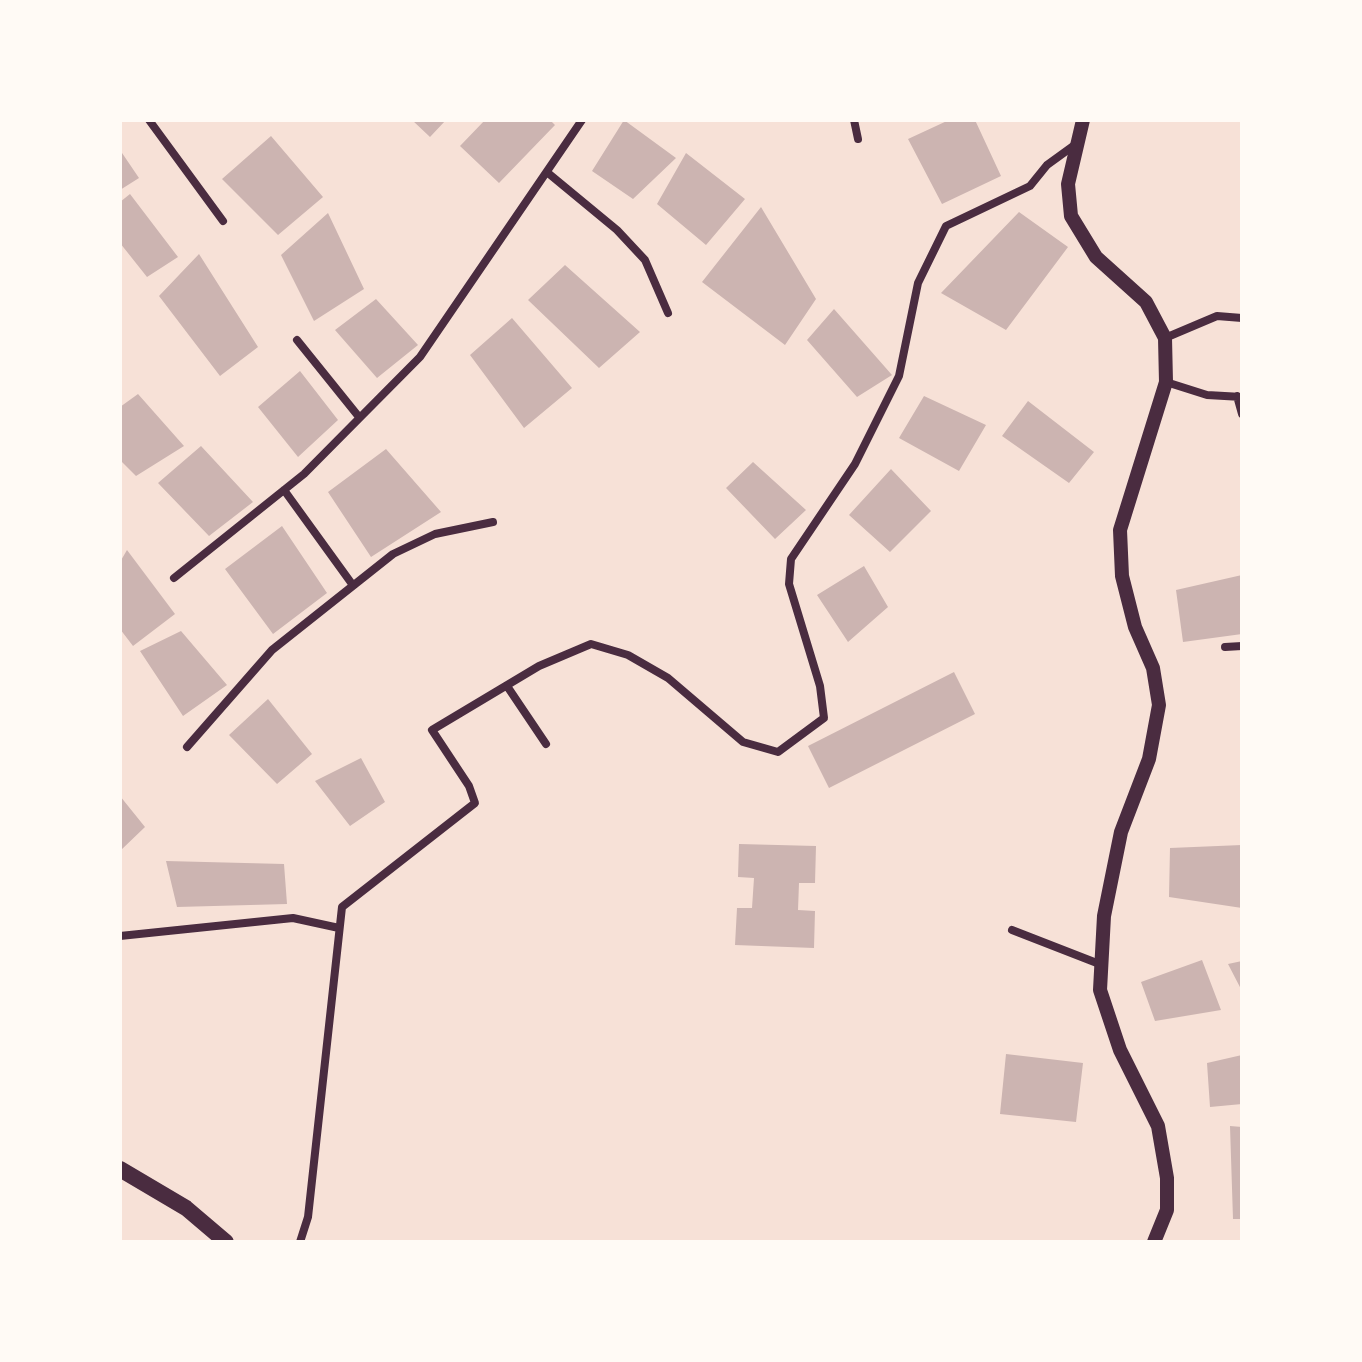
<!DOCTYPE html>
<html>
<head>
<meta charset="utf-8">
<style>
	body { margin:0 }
	#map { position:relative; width:1362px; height:1362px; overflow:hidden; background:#f7e1d7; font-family:"DejaVu Sans",sans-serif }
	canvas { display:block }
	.frame { position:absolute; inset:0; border:122px solid #fffaf5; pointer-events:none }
</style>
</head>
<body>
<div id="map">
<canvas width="1362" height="1362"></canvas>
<div class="frame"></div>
</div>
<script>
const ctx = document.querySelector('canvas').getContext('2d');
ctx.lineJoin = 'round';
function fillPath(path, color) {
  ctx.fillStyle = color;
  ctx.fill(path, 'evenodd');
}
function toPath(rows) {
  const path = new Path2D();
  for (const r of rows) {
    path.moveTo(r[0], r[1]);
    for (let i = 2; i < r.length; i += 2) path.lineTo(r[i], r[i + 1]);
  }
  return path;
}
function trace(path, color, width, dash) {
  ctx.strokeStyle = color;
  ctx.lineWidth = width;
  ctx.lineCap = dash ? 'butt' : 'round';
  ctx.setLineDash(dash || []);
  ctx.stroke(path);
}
fillPath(toPath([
	[412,120,446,120,430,137],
	[485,120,550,120,555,125,499,183,460,146],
	[624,120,676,158,633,199,592,171],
	[949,120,975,120,1001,176,942,204,908,139],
	[271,136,323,197,278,235,222,179],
	[120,150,139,178,120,190],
	[686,153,745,199,706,245,657,204],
	[130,194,178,257,147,277,120,243,120,202],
	[761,207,816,299,785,345,702,282],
	[1019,212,1068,247,1006,330,941,293],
	[328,213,364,289,314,321,281,255],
	[199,254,258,347,220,376,159,296],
	[565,265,640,332,599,368,528,300],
	[376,299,418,345,377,378,335,330],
	[834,309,892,375,857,397,807,340],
	[512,318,572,388,524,428,470,355],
	[300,371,338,420,298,457,258,407],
	[138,394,184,446,136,476,120,460,120,407],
	[924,396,986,425,959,471,899,438],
	[1028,401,1094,452,1069,483,1002,436],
	[201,446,253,502,209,536,158,483],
	[386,449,441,512,371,557,328,492],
	[753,462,806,510,775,539,726,488],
	[891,469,931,511,890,552,849,515],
	[282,526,327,593,273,634,225,569],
	[127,550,175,614,133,646,120,629,120,562],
	[864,566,888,607,848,642,817,595],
	[1242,575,1242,634,1183,642,1176,590],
	[181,631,227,685,183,716,140,651],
	[954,672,975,714,829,788,808,746],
	[268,699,312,754,277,784,229,735],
	[361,758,385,802,350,826,315,781],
	[120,796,145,827,120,851],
	[739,844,816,846,815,883,799,883,798,910,815,911,814,948,735,945,737,908,752,908,754,878,738,877],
	[1242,845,1242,908,1169,897,1170,848],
	[166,861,284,864,287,904,177,907],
	[1202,960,1221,1010,1155,1021,1141,982],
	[1242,961,1242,991,1228,964],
	[1006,1054,1083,1063,1076,1122,1000,1114],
	[1242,1055,1242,1104,1210,1107,1207,1063],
	[1230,1126,1242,1127,1242,1219,1233,1219]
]), '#ccb4b1');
trace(toPath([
	[149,120,223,221],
	[854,120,858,139],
	[548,173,617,230,645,260,668,313],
	[1165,338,1217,316,1242,318],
	[297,340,359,417],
	[1166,382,1207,395,1242,397],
	[1237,396,1242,414],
	[284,490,352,584],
	[174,578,304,474,420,357,582,120],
	[1225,647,1242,646],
	[507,686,546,744],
	[187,747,272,650,393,554,435,534,493,522],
	[1012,930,1102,965],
	[120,936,293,918,339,928],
	[300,1242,308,1217,342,907,475,803,469,786,432,730,539,666,591,644,628,655,668,678,743,742,778,752,824,718,820,686,789,584,791,559,855,464,899,376,918,283,946,226,1030,186,1047,165,1076,144]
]), '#4a2c40', 8);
trace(toPath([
	[1083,120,1068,184,1071,216,1096,257,1146,302,1165,338,1166,382,1120,530,1122,576,1135,627,1153,668,1159,705,1149,759,1121,832,1104,916,1100,990,1120,1050,1158,1126,1167,1178,1167,1210,1154,1242]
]), '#4a2c40', 14);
trace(toPath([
	[120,1169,186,1208,226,1242]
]), '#4a2c40', 16);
</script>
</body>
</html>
